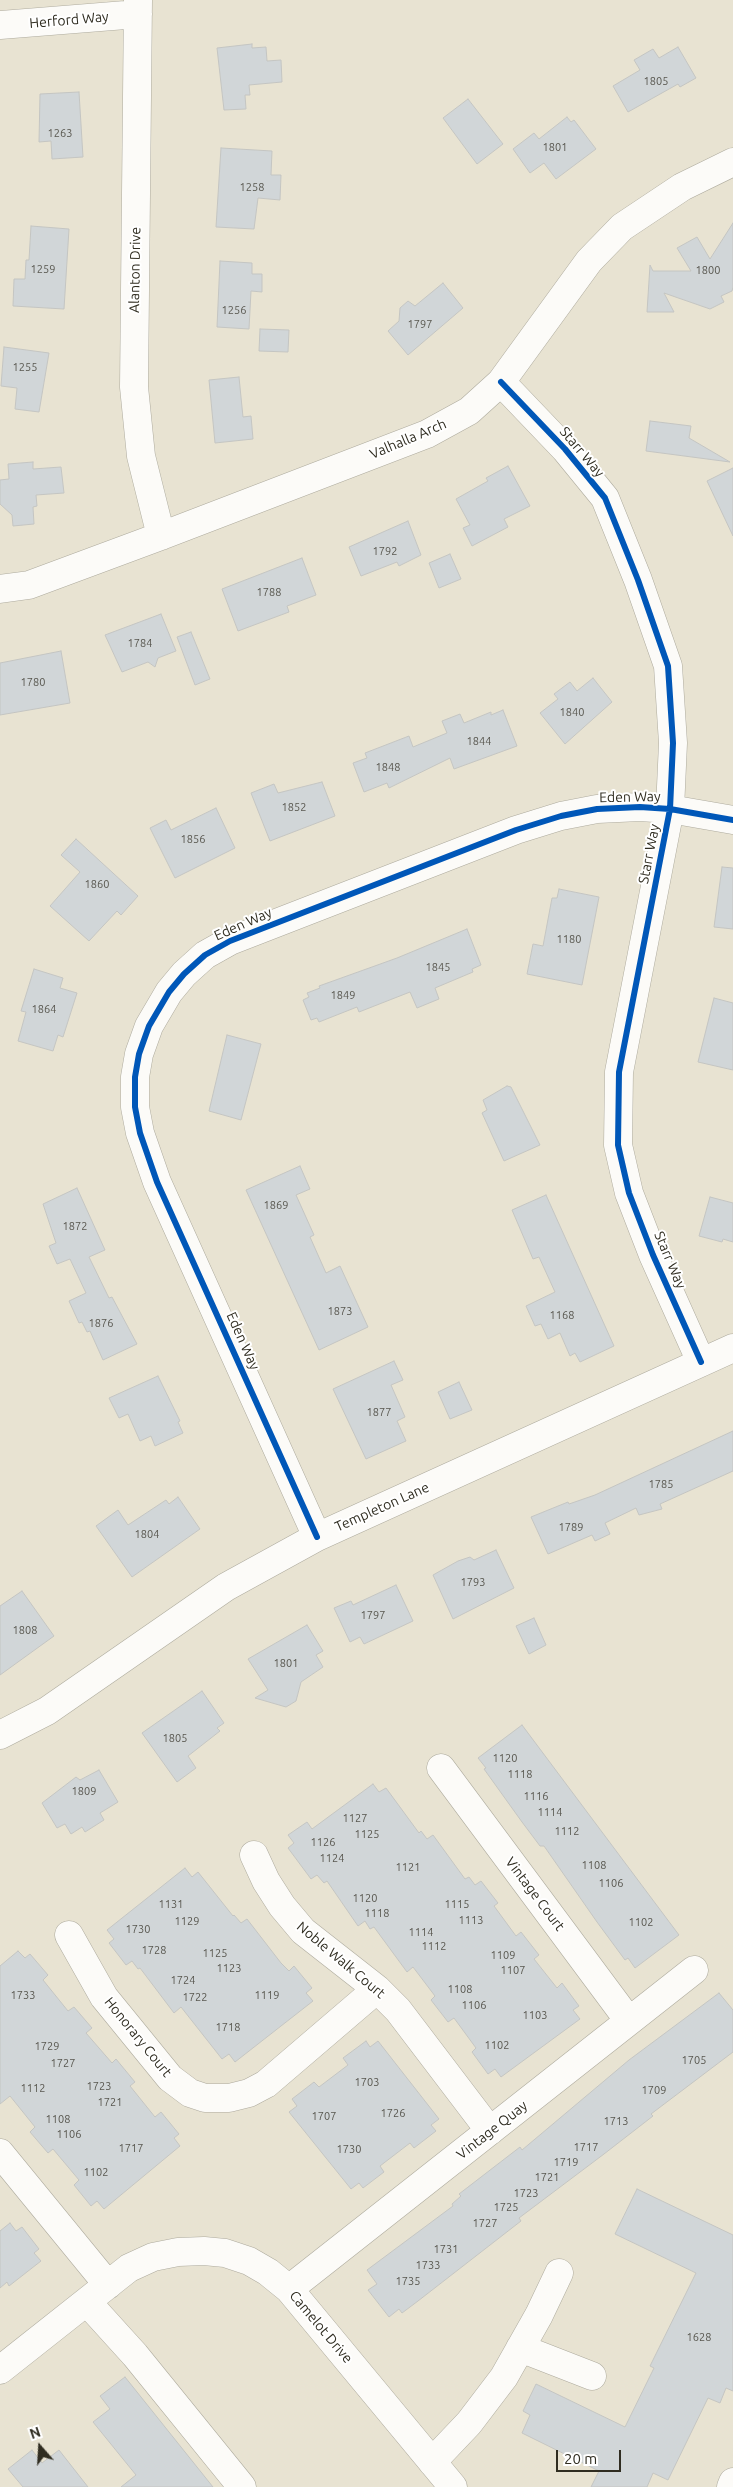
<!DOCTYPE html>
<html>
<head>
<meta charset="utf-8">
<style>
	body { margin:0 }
	#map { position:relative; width:733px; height:2487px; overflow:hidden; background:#e8e3d2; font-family:Ubuntu,sans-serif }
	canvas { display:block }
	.north { position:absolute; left:15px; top:2422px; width:50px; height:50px; -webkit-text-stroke:4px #fff; paint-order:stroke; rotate:341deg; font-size:14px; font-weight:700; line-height:20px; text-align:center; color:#302d21 }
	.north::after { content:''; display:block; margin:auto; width:18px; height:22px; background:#302d21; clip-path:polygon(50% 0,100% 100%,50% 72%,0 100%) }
	.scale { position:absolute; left:556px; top:2450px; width:65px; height:22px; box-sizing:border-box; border:2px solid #302d21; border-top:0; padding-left:6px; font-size:15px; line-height:18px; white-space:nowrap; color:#302d21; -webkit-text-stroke:4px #fff; paint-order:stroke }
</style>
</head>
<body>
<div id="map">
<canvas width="733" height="2487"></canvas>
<div class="north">N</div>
<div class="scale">20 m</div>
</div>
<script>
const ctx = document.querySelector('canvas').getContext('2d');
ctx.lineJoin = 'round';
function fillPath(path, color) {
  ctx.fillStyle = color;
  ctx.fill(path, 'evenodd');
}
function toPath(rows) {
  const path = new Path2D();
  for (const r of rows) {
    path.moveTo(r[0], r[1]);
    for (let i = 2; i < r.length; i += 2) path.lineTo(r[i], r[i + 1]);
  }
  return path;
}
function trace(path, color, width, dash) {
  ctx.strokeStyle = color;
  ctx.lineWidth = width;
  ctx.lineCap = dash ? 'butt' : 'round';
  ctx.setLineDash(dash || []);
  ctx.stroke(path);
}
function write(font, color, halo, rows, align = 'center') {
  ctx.font = font + ' Ubuntu,sans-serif';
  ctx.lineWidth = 4;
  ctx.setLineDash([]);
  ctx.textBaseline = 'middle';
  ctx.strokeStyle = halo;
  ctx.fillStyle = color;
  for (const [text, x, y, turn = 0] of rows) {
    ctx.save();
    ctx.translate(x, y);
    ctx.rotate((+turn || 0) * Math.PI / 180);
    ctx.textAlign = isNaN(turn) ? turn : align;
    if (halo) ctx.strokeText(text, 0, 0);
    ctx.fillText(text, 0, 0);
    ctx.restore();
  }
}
const building = toPath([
	[252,44,252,48,266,47,267,61,281,60,282,82,249,85,250,95,245,95,246,109,224,110,217,48,252,44],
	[678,47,696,78,680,87,678,84,628,112,613,86,640,70,634,60,653,49,659,58,678,47],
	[79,92,83,157,52,159,51,141,39,142,40,94,79,92],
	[468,99,503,144,477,164,443,118,468,99],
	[567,117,571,122,574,120,596,149,556,179,544,163,530,173,513,149,534,133,539,139,567,117],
	[221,148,272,151,271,175,281,175,280,200,258,198,254,229,216,227,221,148],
	[733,223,733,287,732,291,721,296,724,302,710,309,664,293,674,312,647,312,650,265,653,271,691,271,677,248,697,237,710,259,733,223],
	[31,226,69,229,64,309,13,306,14,279,25,279,26,260,29,260,31,226],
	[220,261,252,263,252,274,262,274,262,292,251,291,249,329,217,327,220,261],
	[443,283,463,308,408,355,388,331,399,321,400,308,408,301,415,306,443,283],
	[260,329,289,330,288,352,259,351,260,329],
	[4,347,49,353,39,412,15,409,17,388,1,386,4,347],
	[239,377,243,417,251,416,253,439,215,443,209,380,239,377],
	[650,421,691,426,689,438,730,462,646,451,650,421],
	[33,462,33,469,61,467,64,493,36,495,37,506,33,507,34,524,13,526,12,515,0,504,0,480,9,479,8,464,33,462],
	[508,466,530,506,504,519,508,527,472,546,463,528,470,525,456,499,488,481,486,478,508,466],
	[733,468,733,536,707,481,733,468],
	[408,521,421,555,399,566,397,562,361,576,349,547,408,521],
	[450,554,461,579,439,588,429,563,450,554],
	[302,558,316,595,287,606,289,612,238,631,222,589,302,558],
	[161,614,176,651,158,658,155,667,148,662,122,672,105,635,161,614],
	[191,632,210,679,195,685,177,637,191,632],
	[61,651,70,703,0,715,0,663,61,651],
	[593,678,612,702,565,744,540,713,558,699,554,694,570,682,577,691,593,678],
	[503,710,517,746,454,769,450,758,389,788,387,783,364,792,353,763,367,758,365,753,409,736,413,747,447,733,442,721,460,714,464,723,491,712,491,715,503,710],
	[322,782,335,816,270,841,251,793,274,784,278,793,322,782],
	[216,808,235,848,175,878,150,828,166,820,171,830,216,808],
	[76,839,138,896,121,915,117,911,89,941,50,906,80,872,61,855,76,839],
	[722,867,733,868,733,929,714,927,722,867],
	[559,889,599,897,582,985,527,974,533,944,543,946,552,898,557,898,559,889],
	[467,929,481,965,472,969,473,972,435,988,439,999,417,1008,410,992,359,1012,357,1007,319,1022,317,1018,311,1020,303,1000,309,997,307,993,320,988,319,986,397,958,467,929],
	[34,969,63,978,60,988,77,993,63,1037,58,1035,53,1051,18,1041,26,1012,21,1011,34,969],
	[714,998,733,1003,733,1070,698,1062,714,998],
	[227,1035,261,1044,241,1120,209,1111,227,1035],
	[507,1086,511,1087,540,1145,504,1161,482,1113,487,1110,483,1100,507,1086],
	[300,1166,310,1189,296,1195,314,1235,310,1237,326,1273,340,1266,368,1327,319,1350,246,1190,300,1166],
	[77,1188,105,1250,89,1257,109,1298,112,1297,137,1344,103,1360,90,1331,87,1332,82,1322,79,1323,69,1301,86,1293,70,1259,57,1264,49,1246,56,1243,43,1204,77,1188],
	[546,1195,614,1346,580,1362,575,1353,570,1356,560,1333,548,1339,541,1324,535,1326,526,1306,555,1292,539,1257,533,1259,512,1210,546,1195],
	[710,1197,733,1203,733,1242,723,1239,722,1242,699,1236,710,1197],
	[394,1361,403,1380,391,1385,405,1417,397,1421,406,1441,366,1459,333,1389,394,1361],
	[158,1376,180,1421,178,1422,183,1433,155,1446,151,1436,140,1441,128,1414,119,1418,109,1398,158,1376],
	[459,1382,472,1410,450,1419,438,1392,459,1382],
	[733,1431,733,1471,660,1504,662,1509,639,1515,636,1508,605,1523,610,1534,595,1541,592,1535,548,1554,531,1517,568,1502,569,1504,595,1495,733,1431],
	[178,1497,200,1529,132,1577,96,1526,118,1510,128,1525,166,1500,169,1504,178,1497],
	[496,1550,514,1588,453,1619,433,1575,458,1561,470,1557,474,1560,496,1550],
	[396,1585,413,1621,364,1644,360,1637,350,1642,334,1608,351,1601,353,1605,396,1585],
	[22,1591,54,1636,0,1675,0,1606,22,1591],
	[534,1618,546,1645,529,1654,516,1626,534,1618],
	[307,1625,323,1651,316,1655,323,1667,301,1682,296,1701,286,1707,255,1698,268,1690,248,1659,307,1625],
	[202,1691,224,1723,217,1728,220,1731,188,1756,196,1768,177,1782,142,1733,202,1691],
	[522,1725,679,1935,635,1968,628,1958,625,1960,597,1922,544,1846,540,1846,522,1822,484,1769,486,1768,478,1758,522,1725],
	[99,1770,118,1802,100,1813,104,1820,85,1832,82,1827,71,1834,65,1824,57,1828,42,1803,76,1777,80,1780,99,1770],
	[373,1784,379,1792,386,1788,419,1833,421,1831,427,1839,433,1835,465,1879,469,1877,475,1885,481,1881,498,1903,494,1906,516,1936,521,1932,539,1955,534,1959,557,1988,562,1983,579,2006,573,2010,580,2019,501,2077,495,2069,488,2074,472,2052,476,2048,454,2018,448,2022,431,2000,435,1996,413,1967,407,1972,374,1927,370,1929,365,1921,358,1926,327,1881,324,1883,317,1875,311,1879,288,1848,294,1843,288,1835,307,1822,312,1829,373,1784],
	[185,1868,192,1877,198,1872,233,1916,234,1915,241,1923,247,1919,281,1963,289,1971,294,1966,312,1988,306,1993,313,2001,235,2062,229,2054,222,2059,181,2007,174,2013,140,1968,138,1969,132,1961,126,1965,109,1943,114,1939,107,1930,185,1868],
	[18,1951,25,1958,30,1954,48,1975,43,1980,68,2011,74,2007,92,2028,86,2033,112,2063,116,2059,135,2082,130,2086,155,2117,161,2112,179,2134,174,2138,180,2146,104,2209,97,2201,91,2206,74,2185,79,2180,53,2149,48,2153,30,2132,35,2127,10,2096,0,2104,0,1966,18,1951],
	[719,1993,733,2010,733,2052,651,2114,653,2116,604,2154,519,2218,521,2221,418,2301,402,2313,399,2309,389,2317,368,2290,377,2284,367,2270,453,2206,452,2204,461,2196,459,2194,520,2147,522,2150,629,2060,719,1993],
	[366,2041,370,2047,378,2041,439,2119,431,2125,436,2131,414,2148,410,2143,380,2166,384,2172,363,2188,359,2183,351,2189,289,2112,297,2106,292,2099,314,2082,319,2087,348,2065,343,2058,366,2041],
	[637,2189,733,2235,733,2391,726,2388,720,2403,708,2398,668,2480,653,2473,647,2487,591,2487,599,2471,522,2433,530,2415,523,2411,536,2384,625,2427,654,2368,650,2366,696,2273,615,2234,637,2189],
	[10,2223,16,2231,22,2227,39,2249,34,2253,41,2261,9,2286,7,2282,0,2288,0,2231,10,2223],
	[125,2377,213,2487,121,2487,136,2475,93,2422,110,2409,100,2396,125,2377],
	[32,2450,42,2463,59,2450,88,2487,23,2487,8,2469,32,2450]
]);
fillPath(building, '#d1d6d8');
trace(building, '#c4c5c2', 1);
const minor = toPath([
	[138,0,134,387,141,456,161,536],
	[0,25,138,14],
	[501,382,565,449,605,498,638,580,668,666,673,743,670,809,619,1072,618,1145,629,1193,653,1255,701,1362],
	[0,589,29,585,161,536,427,434,469,411,501,382,589,261,622,227,682,187,733,162],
	[317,1537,157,1182,140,1133,135,1107,135,1077,139,1054,149,1026,169,992,184,974,205,955,230,941,516,830,561,816,597,809,640,807,670,809,733,820],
	[0,1735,47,1711,226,1587,317,1537,733,1348],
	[441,1768,629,2021],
	[254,1855,266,1881,282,1906,303,1931,377,1989,398,2010,490,2131],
	[69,1935,104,1997,170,2078,190,2093,205,2098,229,2098,249,2093,266,2084,377,1989],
	[0,2153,108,2285],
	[289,2289,694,1970],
	[87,2302,135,2355,242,2487],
	[520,2348,592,2376],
	[0,2370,129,2268,153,2257,178,2252,204,2251,225,2253,249,2261,268,2272,289,2289,453,2487],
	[432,2462,469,2423,504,2377,539,2315,559,2273],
	[731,2487,733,2482]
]);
trace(minor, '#adaa9d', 29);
trace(minor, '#fcfbf8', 28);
trace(toPath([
	[501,382,565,449,605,498,638,580,668,666,673,743,670,809,619,1072,618,1145,629,1193,653,1255,701,1362],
	[317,1537,157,1182,140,1133,135,1107,135,1077,139,1054,149,1026,169,992,184,974,205,955,230,941,516,830,561,816,597,809,640,807,670,809,733,820]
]), '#0057b8', 6);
write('11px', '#58574f', null, [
	["1805",656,81],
	["1263",60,133],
	["1801",555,147],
	["1258",252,187],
	["1259",43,269],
	["1800",708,270],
	["1256",234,310],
	["1797",420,324],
	["1255",25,367],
	["1792",385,551],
	["1788",269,592],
	["1784",140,643],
	["1780",33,682],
	["1840",572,712],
	["1844",479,741],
	["1848",388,767],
	["1852",294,807],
	["1856",193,839],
	["1860",97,884],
	["1180",569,939],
	["1845",438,967],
	["1849",343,995],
	["1864",44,1009],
	["1869",276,1205],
	["1872",75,1226],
	["1873",340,1311],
	["1168",562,1315],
	["1876",101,1323],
	["1877",379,1412],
	["1785",661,1484],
	["1789",571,1527],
	["1804",147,1534],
	["1793",473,1582],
	["1797",373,1615],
	["1808",25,1630],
	["1801",286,1663],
	["1805",175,1738],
	["1120",505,1758],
	["1118",520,1774],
	["1809",84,1791],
	["1116",536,1796],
	["1114",550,1812],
	["1127",355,1818],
	["1112",567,1831],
	["1125",367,1834],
	["1126",323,1842],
	["1124",332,1858],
	["1108",594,1865],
	["1121",408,1867],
	["1106",611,1883],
	["1120",365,1898],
	["1131",171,1904],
	["1115",457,1904],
	["1118",377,1913],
	["1113",471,1920],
	["1129",187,1921],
	["1102",641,1922],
	["1730",138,1929],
	["1114",421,1932],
	["1112",434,1946],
	["1728",154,1950],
	["1125",215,1953],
	["1109",503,1955],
	["1123",229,1968],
	["1107",513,1970],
	["1724",183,1980],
	["1108",460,1989],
	["1733",23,1995],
	["1119",267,1995],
	["1722",195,1997],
	["1106",474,2005],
	["1103",535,2015],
	["1718",228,2027],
	["1102",497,2045],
	["1729",47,2046],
	["1705",694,2060],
	["1727",63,2063],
	["1703",367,2082],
	["1723",99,2086],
	["1112",33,2088],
	["1709",654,2090],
	["1721",110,2102],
	["1726",393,2113],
	["1707",324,2116],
	["1108",58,2119],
	["1713",616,2121],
	["1106",69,2134],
	["1717",586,2147],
	["1717",131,2148],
	["1730",349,2149],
	["1719",566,2162],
	["1102",96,2172],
	["1721",547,2177],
	["1723",526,2193],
	["1725",506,2207],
	["1727",485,2223],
	["1731",446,2249],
	["1733",428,2265],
	["1735",408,2281],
	["1628",699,2337]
]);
write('14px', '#302d21', '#fff', [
	["Herford Way",69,20,-5],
	["Alanton Drive",135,270,-89],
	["Valhalla Arch",408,439,-23],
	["Starr Way",582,452,50],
	["Eden Way",630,797,-1],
	["Starr Way",649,854,-79],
	["Eden Way",243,924,-24],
	["Starr Way",670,1260,67],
	["Eden Way",243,1341,66],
	["Templeton Lane",382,1507,-24],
	["Vintage Court",535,1894,53],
	["Noble Walk Court",341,1960,40],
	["Honorary Court",138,2037,51],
	["Vintage Quay",492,2130,-38],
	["Camelot Drive",321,2327,50]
]);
</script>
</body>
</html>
